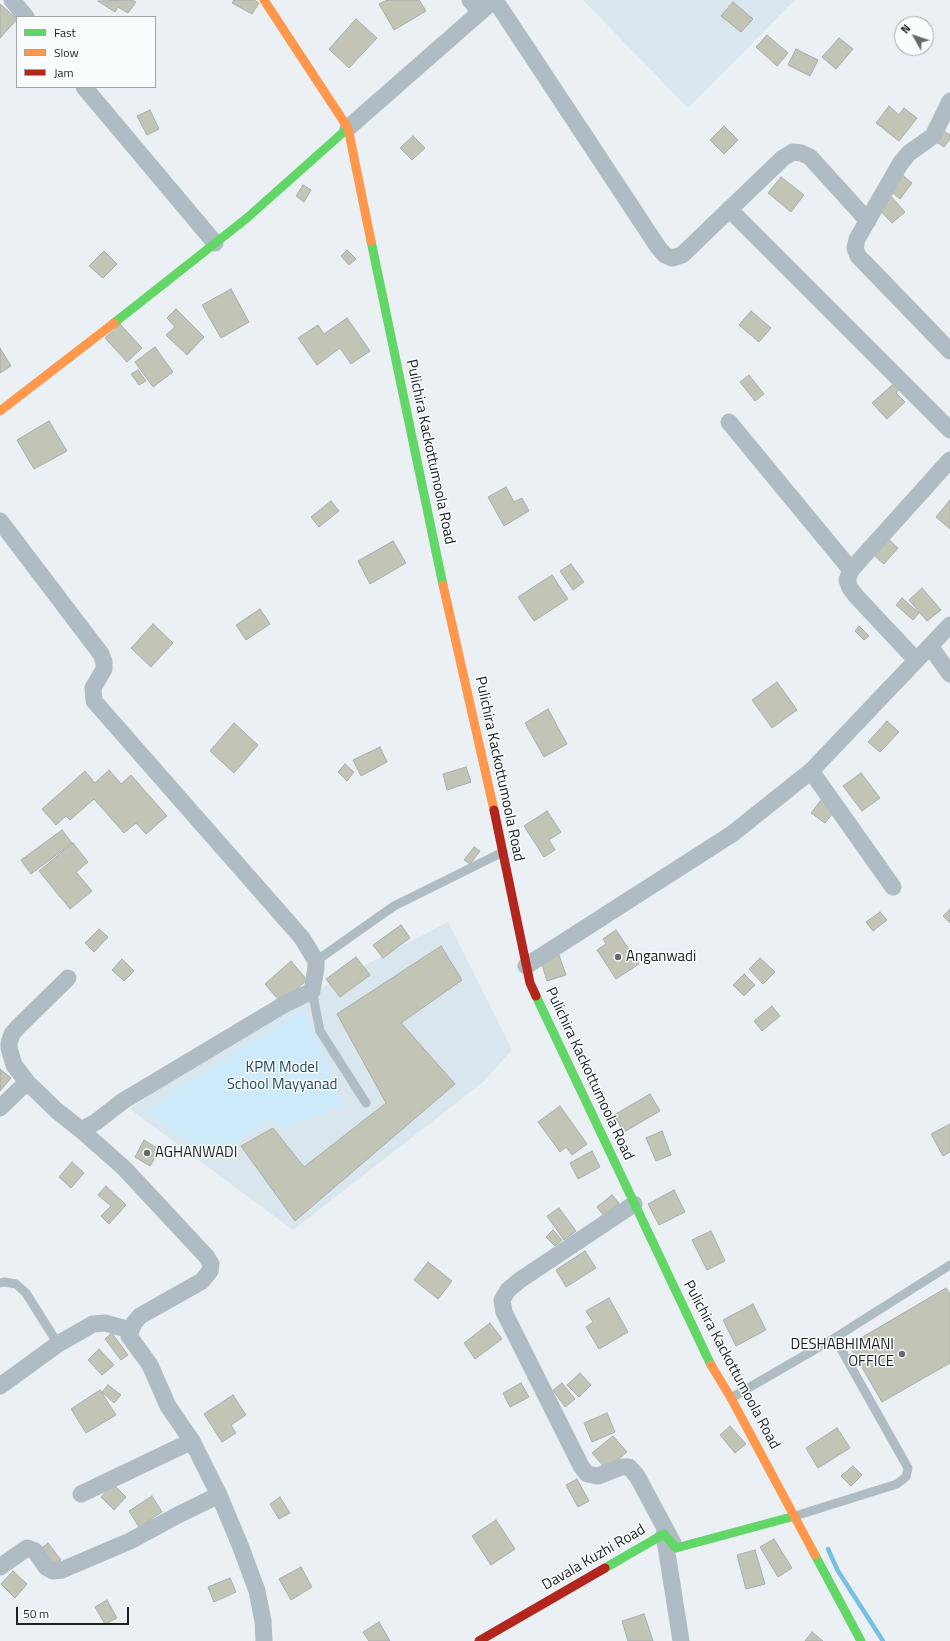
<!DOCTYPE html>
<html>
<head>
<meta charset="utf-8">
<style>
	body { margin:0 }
	#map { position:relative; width:950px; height:1641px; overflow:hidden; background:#eaf0f3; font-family:"Titillium Web",sans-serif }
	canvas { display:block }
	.legend { position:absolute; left:16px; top:16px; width:140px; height:72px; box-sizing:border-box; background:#fafdfe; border:1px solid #a1a5a6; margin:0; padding:5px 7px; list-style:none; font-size:12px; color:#1c2022 }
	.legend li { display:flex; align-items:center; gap:8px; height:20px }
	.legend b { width:20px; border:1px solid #a1a5a6 }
	.north { position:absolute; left:894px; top:16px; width:40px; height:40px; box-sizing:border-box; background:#fafdfe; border:1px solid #a1a5a6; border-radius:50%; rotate:310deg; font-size:11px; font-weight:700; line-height:16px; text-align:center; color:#1c2022 }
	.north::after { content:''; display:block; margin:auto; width:14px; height:18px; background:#64696b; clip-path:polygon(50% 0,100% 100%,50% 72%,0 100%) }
	.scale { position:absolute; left:16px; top:1607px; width:113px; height:18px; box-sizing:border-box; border:2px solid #1c2022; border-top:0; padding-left:5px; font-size:12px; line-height:14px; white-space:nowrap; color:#1c2022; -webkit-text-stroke:3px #fafdfe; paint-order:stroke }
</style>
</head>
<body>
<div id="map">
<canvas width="950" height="1641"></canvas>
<ul class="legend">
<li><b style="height:5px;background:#63d668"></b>Fast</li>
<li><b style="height:5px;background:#ff974d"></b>Slow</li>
<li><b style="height:5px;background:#b3261e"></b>Jam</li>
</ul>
<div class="north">N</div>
<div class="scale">50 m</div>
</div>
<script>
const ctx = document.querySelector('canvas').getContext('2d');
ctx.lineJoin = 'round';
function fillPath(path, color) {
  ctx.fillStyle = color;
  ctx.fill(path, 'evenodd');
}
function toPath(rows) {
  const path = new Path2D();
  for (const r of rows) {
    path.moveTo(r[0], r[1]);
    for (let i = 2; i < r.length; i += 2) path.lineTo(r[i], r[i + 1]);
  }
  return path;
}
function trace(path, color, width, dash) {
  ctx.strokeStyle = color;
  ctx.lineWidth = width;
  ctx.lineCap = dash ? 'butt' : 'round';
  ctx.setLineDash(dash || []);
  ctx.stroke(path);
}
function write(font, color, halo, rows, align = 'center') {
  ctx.font = font + ' "Titillium Web",sans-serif';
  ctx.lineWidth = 3;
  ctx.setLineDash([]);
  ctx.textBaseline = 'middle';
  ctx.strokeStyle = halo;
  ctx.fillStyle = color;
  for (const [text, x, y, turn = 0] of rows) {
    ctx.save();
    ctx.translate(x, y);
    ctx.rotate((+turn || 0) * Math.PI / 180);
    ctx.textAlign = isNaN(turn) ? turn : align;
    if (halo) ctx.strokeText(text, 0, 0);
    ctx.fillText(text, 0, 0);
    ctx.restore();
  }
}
fillPath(toPath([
	[583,0,795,0,688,108],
	[448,922,512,1050,483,1082,293,1230,130,1109,160,1087,327,985]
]), '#d9e6ed');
fillPath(toPath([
	[303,1010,344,1104,285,1129,269,1120,213,1158,146,1112,187,1083]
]), '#cceafa');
trace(toPath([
	[828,1549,838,1571,883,1641]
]), '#77c0e2', 4.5);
const building = toPath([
	[132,0,136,2,128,13,118,7,115,12,98,1,132,0],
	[234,0,254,0,259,3,252,14,232,3,234,0],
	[387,0,419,0,426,11,394,30,379,4,387,0],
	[733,2,753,19,741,32,721,16,733,2],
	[0,4,17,19,0,38,0,4],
	[356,19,377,38,349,68,329,49,356,19],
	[767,35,788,53,777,66,756,47,767,35],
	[839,38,853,49,836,69,822,57,839,38],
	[796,49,818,60,810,76,788,65,796,49],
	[889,106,899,115,904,108,917,118,899,141,876,123,889,106],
	[150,110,159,129,147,135,137,116,150,110],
	[724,126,738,140,724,154,710,140,724,126],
	[942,130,950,135,950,139,944,147,935,141,942,130],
	[413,136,425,148,412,160,400,148,413,136],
	[900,173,912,183,900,199,888,189,900,173],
	[781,177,804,195,791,212,768,193,781,177],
	[303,185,311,190,304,202,296,196,303,185],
	[888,193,905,212,892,223,875,205,888,193],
	[347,250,356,259,349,265,341,256,347,250],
	[104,251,117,264,103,278,89,266,104,251],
	[231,289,249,322,221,338,202,305,231,289],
	[176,309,204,337,187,355,166,335,175,327,167,318,176,309],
	[751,311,771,328,759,342,739,325,751,311],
	[347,318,370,351,351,364,340,348,317,365,298,338,318,325,324,334,347,318],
	[120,324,142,348,127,362,105,338,120,324],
	[155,347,173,372,153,387,135,362,155,347],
	[0,348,11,366,0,373,0,348],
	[138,370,146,381,139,385,131,374,138,370],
	[749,375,764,394,755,401,740,382,749,375],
	[899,379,904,385,896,393,905,402,887,419,872,403,899,379],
	[49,421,67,451,34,469,17,440,49,421],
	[506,487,514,502,522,498,529,511,504,526,488,497,506,487],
	[950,500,950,529,936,517,950,500],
	[331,501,339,511,319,527,311,517,331,501],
	[883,534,898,548,884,564,868,550,883,534],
	[393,541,406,563,370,584,358,561,393,541],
	[571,564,584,582,573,590,560,571,571,564],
	[552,575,568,599,534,621,518,597,552,575],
	[922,588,941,610,927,621,909,600,922,588],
	[902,598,919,613,913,620,896,605,902,598],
	[260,609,270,624,246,640,236,625,260,609],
	[153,624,173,643,151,667,131,648,153,624],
	[859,626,869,636,864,640,855,631,859,626],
	[777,682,797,710,772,728,752,700,777,682],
	[548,709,567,744,544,757,525,723,548,709],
	[887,721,899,732,880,752,868,742,887,721],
	[234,723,258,745,234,773,210,751,234,723],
	[380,747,387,762,361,776,353,760,380,747],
	[345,764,354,772,347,781,338,772,345,764],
	[466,767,471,782,447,790,443,774,466,767],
	[109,770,121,784,131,775,167,816,146,834,136,823,124,833,94,799,70,820,66,816,56,825,42,809,85,771,95,783,109,770],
	[861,773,880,798,862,811,843,786,861,773],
	[822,799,836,809,825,823,811,813,822,799],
	[547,811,561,832,549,840,555,850,544,857,524,826,547,811],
	[62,830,72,843,31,874,21,860,62,830],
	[73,843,88,862,76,872,92,891,70,909,39,871,73,843],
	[474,847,480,851,470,864,464,860,474,847],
	[950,909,950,923,943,916,950,909],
	[880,912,887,920,873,931,866,922,880,912],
	[401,925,410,938,383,958,373,945,401,925],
	[99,929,108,937,94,952,85,943,99,929],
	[616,930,639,964,616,979,597,950,606,944,603,939,616,930],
	[441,946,462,980,401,1023,455,1084,295,1221,241,1146,273,1128,304,1167,386,1103,337,1014,441,946],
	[559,955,566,975,547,981,541,961,559,955],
	[356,957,370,975,340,997,326,979,356,957],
	[760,958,775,972,763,984,749,969,760,958],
	[122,959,134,971,124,981,112,970,122,959],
	[291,961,307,980,281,1003,265,984,291,961],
	[744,974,755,985,744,996,733,985,744,974],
	[772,1006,780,1016,762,1031,754,1021,772,1006],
	[0,1069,11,1078,0,1091,0,1069],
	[650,1094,660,1111,624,1132,614,1115,650,1094],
	[560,1106,587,1144,572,1155,566,1147,560,1152,538,1122,560,1106],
	[950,1124,950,1152,943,1156,931,1134,950,1124],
	[662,1131,671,1155,656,1161,646,1138,662,1131],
	[144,1140,160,1150,150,1166,135,1157,144,1140],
	[592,1151,600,1167,578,1179,570,1163,592,1151],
	[72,1162,84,1173,71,1188,59,1177,72,1162],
	[106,1186,126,1205,109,1224,101,1216,111,1206,98,1195,106,1186],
	[674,1190,685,1212,659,1225,648,1204,674,1190],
	[612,1195,619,1203,604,1216,597,1207,612,1195],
	[559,1208,576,1231,564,1240,547,1216,559,1208],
	[553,1230,562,1240,555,1246,546,1237,553,1230],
	[711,1231,725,1261,707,1270,692,1240,711,1231],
	[585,1251,596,1268,566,1287,556,1270,585,1251],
	[428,1262,452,1281,438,1299,414,1280,428,1262],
	[946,1288,950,1294,950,1363,882,1402,849,1345,946,1288],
	[609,1298,628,1332,599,1349,586,1327,593,1322,586,1311,609,1298],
	[753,1304,766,1330,736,1346,723,1320,753,1304],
	[490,1323,502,1339,475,1359,464,1343,490,1323],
	[112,1333,128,1355,121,1360,105,1339,112,1333],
	[99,1349,114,1365,102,1375,88,1360,99,1349],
	[580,1373,591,1385,579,1397,567,1385,580,1373],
	[521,1383,529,1397,510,1407,503,1393,521,1383],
	[562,1383,575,1399,565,1407,553,1390,562,1383],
	[108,1385,121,1395,114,1403,102,1392,108,1385],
	[100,1390,116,1415,86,1433,71,1409,100,1390],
	[233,1395,246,1415,231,1425,236,1433,222,1442,204,1414,233,1395],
	[607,1413,615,1432,592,1442,584,1423,607,1413],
	[730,1426,746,1444,735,1453,720,1435,730,1426],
	[837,1428,850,1448,818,1468,806,1448,837,1428],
	[613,1436,627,1452,606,1469,592,1453,613,1436],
	[853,1466,862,1475,851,1486,841,1476,853,1466],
	[577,1479,589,1501,578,1507,566,1485,577,1479],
	[113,1484,126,1497,114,1510,101,1497,113,1484],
	[152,1496,162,1512,139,1527,129,1511,152,1496],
	[280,1497,290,1513,279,1519,270,1504,280,1497],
	[496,1520,515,1549,491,1565,472,1536,496,1520],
	[774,1539,792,1568,778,1577,760,1547,774,1539],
	[48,1543,61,1560,50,1568,37,1552,48,1543],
	[755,1550,765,1584,746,1589,737,1555,755,1550],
	[301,1567,312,1587,291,1600,279,1579,301,1567],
	[13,1571,27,1584,15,1598,1,1584,13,1571],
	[230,1578,236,1592,214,1602,208,1587,230,1578],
	[107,1600,117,1618,105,1624,95,1607,107,1600],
	[644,1614,653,1641,628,1641,622,1621,644,1614],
	[379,1622,390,1641,369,1641,363,1632,379,1622],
	[812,1632,823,1641,805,1641,812,1632]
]);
fillPath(building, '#c2c5b5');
trace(building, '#aaacac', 1);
trace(toPath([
	[316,961,394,906,503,852],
	[312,991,320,1031,366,1103],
	[0,1283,4,1282,16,1284,26,1293,58,1344],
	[731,1398,833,1339],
	[795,1516,897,1484,906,1477,908,1468,841,1349,833,1339,950,1265]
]), '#afbcc3', 9);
trace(toPath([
	[12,0,26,17],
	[470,0,480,12],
	[495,0,658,247,665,255,672,258,682,255,783,158,793,152,801,153,810,157,868,221],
	[84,87,215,243],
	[950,101,933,136,909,153,900,164,857,239,855,248,858,256,950,351],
	[348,128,494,0],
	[729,209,950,430],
	[729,422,851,570],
	[0,521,101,654,104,662,104,669,93,688,94,701,302,938,316,961,316,968,312,991,285,1004,123,1101,96,1122,81,1130,124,1168,206,1256,211,1264,210,1271,202,1281,140,1316,134,1323,129,1336,150,1365,168,1406,192,1441,219,1495,240,1545,257,1591,263,1621,264,1641],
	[930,646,950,674],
	[916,660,856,596,850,588,847,580,851,570,950,460],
	[811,771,893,887],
	[526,966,732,834,811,771,950,625],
	[68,978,18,1027,12,1034,9,1043,9,1048,14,1065,27,1082,56,1110,81,1130],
	[0,1108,27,1082],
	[634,1204,520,1280,508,1290,502,1300,504,1312,581,1466,587,1474,598,1476,621,1467,629,1467,637,1476,673,1543],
	[0,1386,58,1344,93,1324,105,1323,130,1330],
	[81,1494,192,1441],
	[664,1534,681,1641],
	[0,1567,27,1548,35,1551,46,1567,53,1571,62,1570,130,1541,178,1515,219,1495]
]), '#afbcc3', 17);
trace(toPath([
	[371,241,443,585],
	[114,323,247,218,348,128],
	[536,996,711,1365],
	[815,1555,861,1641],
	[605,1568,664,1534,676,1548,795,1516]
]), '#63d668', 9);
trace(toPath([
	[264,0,348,128,371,241],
	[0,411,114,323],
	[443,585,494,810],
	[711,1365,731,1398,815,1555]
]), '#ff974d', 9);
trace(toPath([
	[494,810,530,983,536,996],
	[479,1641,605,1568]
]), '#b3261e', 9);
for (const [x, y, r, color] of [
	[618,957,4,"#64696b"],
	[147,1153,4,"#64696b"],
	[902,1354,4,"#64696b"]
]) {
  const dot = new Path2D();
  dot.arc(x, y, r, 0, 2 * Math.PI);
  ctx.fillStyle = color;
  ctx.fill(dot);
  trace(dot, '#fafdfe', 1.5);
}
write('15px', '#1c2022', '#fafdfe', [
	["Pulichira Kackottumoola Road",430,452,78],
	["Pulichira Kackottumoola Road",499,769,78],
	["Pulichira Kackottumoola Road",589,1074,65],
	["Pulichira Kackottumoola Road",731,1365,62],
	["Davala Kuzhi Road",594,1558,-30]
]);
write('15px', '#1c2022', '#fafdfe', [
	["Anganwadi",626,957],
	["AGHANWADI",155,1153],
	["DESHABHIMANI",894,1345,"right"],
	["OFFICE",894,1362,"right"]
], 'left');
write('15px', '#1f4a5e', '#fafdfe', [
	["KPM Model",282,1068],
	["School Mayyanad",282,1085]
]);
</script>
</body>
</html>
